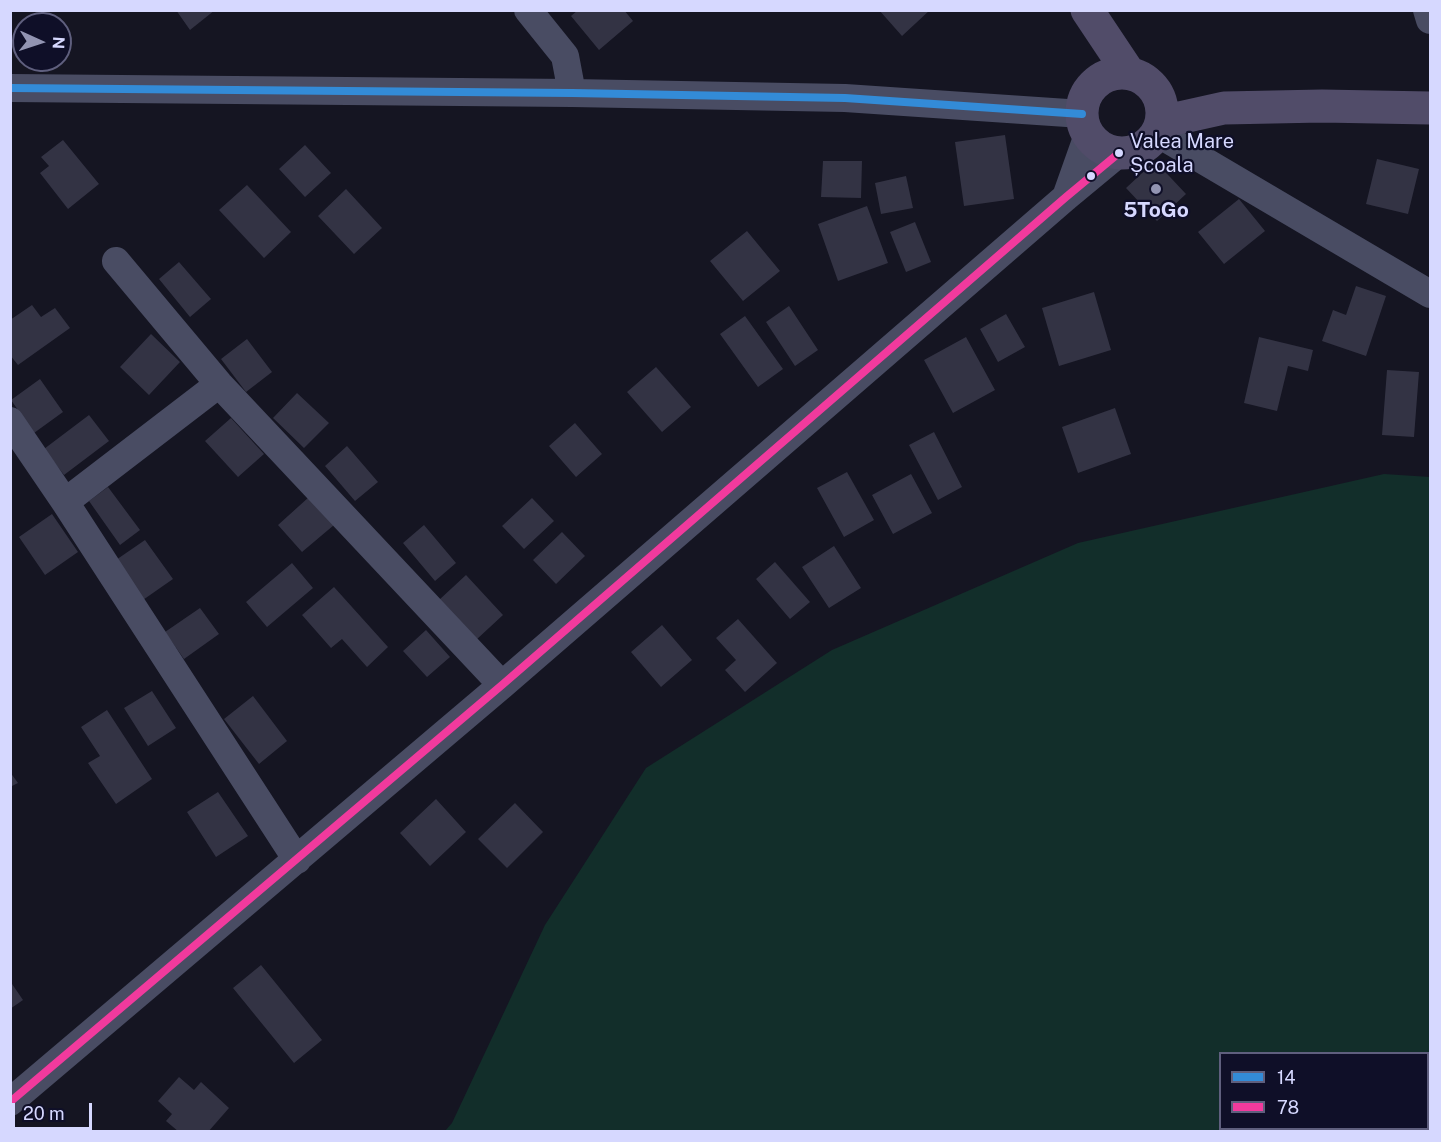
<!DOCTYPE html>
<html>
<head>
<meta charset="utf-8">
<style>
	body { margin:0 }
	#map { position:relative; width:1441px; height:1142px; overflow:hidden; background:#151522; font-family:"Public Sans",sans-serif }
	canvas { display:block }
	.frame { position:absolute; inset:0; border:12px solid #d6d8ff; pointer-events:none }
	.legend { position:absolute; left:1219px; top:1052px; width:210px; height:78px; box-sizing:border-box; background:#0f0f28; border:2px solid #5f5f7e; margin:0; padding:8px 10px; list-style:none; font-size:18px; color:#d6d8ff }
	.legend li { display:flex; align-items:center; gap:12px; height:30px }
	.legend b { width:30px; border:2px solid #5f5f7e }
	.north { position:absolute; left:12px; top:12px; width:60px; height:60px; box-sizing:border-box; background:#0f0f28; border:2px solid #5f5f7e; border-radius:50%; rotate:93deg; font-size:16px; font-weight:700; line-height:24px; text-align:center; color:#d6d8ff }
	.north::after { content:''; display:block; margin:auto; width:21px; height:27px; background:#9294b2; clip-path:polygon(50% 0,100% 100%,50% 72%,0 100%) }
	.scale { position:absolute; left:12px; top:1103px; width:80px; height:27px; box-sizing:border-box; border:3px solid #d6d8ff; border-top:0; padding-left:8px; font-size:18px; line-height:21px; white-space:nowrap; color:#d6d8ff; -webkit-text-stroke:4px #0f0f28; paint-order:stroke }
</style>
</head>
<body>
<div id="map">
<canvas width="1441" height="1142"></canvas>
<div class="frame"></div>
<ul class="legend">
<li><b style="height:8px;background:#338bd7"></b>14</li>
<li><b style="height:8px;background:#f13a9d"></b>78</li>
</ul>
<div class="north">N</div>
<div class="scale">20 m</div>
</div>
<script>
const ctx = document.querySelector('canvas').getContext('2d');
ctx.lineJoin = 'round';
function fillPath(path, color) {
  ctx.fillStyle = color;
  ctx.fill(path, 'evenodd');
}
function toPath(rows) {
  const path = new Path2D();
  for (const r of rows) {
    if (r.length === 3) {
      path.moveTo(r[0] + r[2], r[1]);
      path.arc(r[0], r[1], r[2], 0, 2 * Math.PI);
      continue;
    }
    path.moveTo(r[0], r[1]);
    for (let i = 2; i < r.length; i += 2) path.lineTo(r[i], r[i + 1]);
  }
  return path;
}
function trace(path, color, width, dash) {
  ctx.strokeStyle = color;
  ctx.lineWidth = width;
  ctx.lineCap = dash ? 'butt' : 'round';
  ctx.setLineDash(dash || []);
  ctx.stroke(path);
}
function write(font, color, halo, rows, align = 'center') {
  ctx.font = font + ' "Public Sans",sans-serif';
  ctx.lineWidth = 4.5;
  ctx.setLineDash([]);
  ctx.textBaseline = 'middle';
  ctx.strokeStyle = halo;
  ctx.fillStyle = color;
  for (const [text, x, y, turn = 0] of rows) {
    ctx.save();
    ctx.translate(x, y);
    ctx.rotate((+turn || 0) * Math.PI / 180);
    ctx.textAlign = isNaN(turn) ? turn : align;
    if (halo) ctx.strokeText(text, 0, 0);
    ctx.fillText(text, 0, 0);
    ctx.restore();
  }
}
fillPath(toPath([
	[1384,474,1430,477,1430,1131,445,1131,452,1123,545,925,646,768,832,650,1078,543],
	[1220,1054,1428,1054,1428,1128,1220,1128]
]), '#122e2a');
fillPath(toPath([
	[176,10,215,10,190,30],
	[578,10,624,10,633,21,599,50,571,16],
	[879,10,930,10,902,36],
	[1005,135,1014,199,964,206,955,142],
	[63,140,99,184,68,209,40,173,49,166,41,157],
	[305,145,331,173,305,197,279,169],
	[1377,159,1419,169,1408,214,1366,204],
	[823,161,862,161,861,198,821,197],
	[1155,161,1186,194,1157,221,1126,188],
	[906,176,913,208,881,214,875,183],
	[247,185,291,232,264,258,219,210],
	[346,189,382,228,354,254,318,216],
	[1239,199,1265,231,1224,264,1198,232],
	[867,206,888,263,838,281,818,224],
	[915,222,931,262,906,272,890,232],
	[747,231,780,271,743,301,710,261],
	[179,262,211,299,190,317,159,279],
	[1356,286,1386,296,1366,356,1322,341,1333,310,1346,315],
	[1094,292,1111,350,1059,366,1042,308],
	[32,305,41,317,55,308,70,328,18,365,10,355,10,320],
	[789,306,818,350,795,366,766,322],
	[1006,314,1025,347,998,362,980,329],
	[745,316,783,369,758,387,720,334],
	[151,334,180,362,149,395,120,367],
	[966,337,995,390,953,413,924,360],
	[1259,337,1313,350,1308,371,1288,366,1277,411,1244,403],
	[247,339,272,372,246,392,221,359],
	[656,367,691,407,662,432,627,392],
	[1387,370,1419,372,1414,437,1382,435],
	[40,379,63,412,34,433,11,400],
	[297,393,329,423,304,448,273,418],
	[1115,408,1131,454,1078,473,1062,427],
	[89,415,109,441,64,475,44,449],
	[231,418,264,454,238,477,205,441],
	[575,423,602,454,576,477,549,446],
	[934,432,962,487,938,500,909,445],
	[347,446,378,482,355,501,325,466],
	[847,472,874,520,844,537,817,488],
	[911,474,932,513,893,534,872,495],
	[108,487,140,530,120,545,89,501],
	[309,497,334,525,302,552,278,525],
	[532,498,554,521,524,549,502,526],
	[52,514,78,552,45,575,19,537],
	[424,525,456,563,435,581,403,543],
	[562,532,585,556,556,584,533,560],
	[145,540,173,579,140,602,113,562],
	[834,546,861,588,829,608,802,567],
	[775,562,810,602,790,619,756,579],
	[292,563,313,588,267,627,246,602],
	[466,575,503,615,476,640,439,600],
	[334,587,388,647,367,667,342,639,331,648,302,615],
	[200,608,219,634,184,659,165,632],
	[738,619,777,663,745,692,725,670,736,660,716,638],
	[662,625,692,660,661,687,631,652],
	[426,630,450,657,427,677,403,651],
	[152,691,176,728,148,746,124,708],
	[253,696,287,741,259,764,224,719],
	[107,710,152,779,116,804,88,763,100,756,81,727],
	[10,772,18,783,10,787],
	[218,792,248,836,216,857,187,812],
	[436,799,466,832,430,866,400,833],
	[515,803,543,832,507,868,478,839],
	[261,965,322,1040,294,1063,233,988],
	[10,981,23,1000,10,1009],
	[179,1077,194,1090,201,1082,229,1108,208,1132,179,1132,166,1121,172,1114,158,1101]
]), '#334');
trace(toPath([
	[528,10,565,56,572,93],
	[1427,10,1430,20],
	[10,88,572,93,845,98,1082,114],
	[1157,133,1430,294],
	[1066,197,1088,135],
	[116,261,219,384,502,685],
	[10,421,65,502,297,860],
	[65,502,219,384],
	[10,1102,502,685,1066,197,1119,153]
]), '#494c63', 28);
trace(toPath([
	[1087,10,1129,73],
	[1122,113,40],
	[1161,122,1224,108,1322,106,1430,108]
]), '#514c69', 33);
trace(toPath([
	[10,88,572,93,845,98,1082,114]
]), '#338bd7', 8);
trace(toPath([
	[10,1102,502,685,1066,197,1119,153]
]), '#f13a9d', 8);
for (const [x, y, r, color] of [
	[1119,153,5,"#d6d8ff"],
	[1091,176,5,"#d6d8ff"],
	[1156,189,6,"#9294b2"]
]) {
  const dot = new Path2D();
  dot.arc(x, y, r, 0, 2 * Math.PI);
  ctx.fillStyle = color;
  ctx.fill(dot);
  trace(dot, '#0f0f28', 2);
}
write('20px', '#d6d8ff', '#0f0f28', [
	["Valea Mare",1130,142],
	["Școala",1130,166]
], 'left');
write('bold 21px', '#d6d8ff', '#0f0f28', [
	["5ToGo",1156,211]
]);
</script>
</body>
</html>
